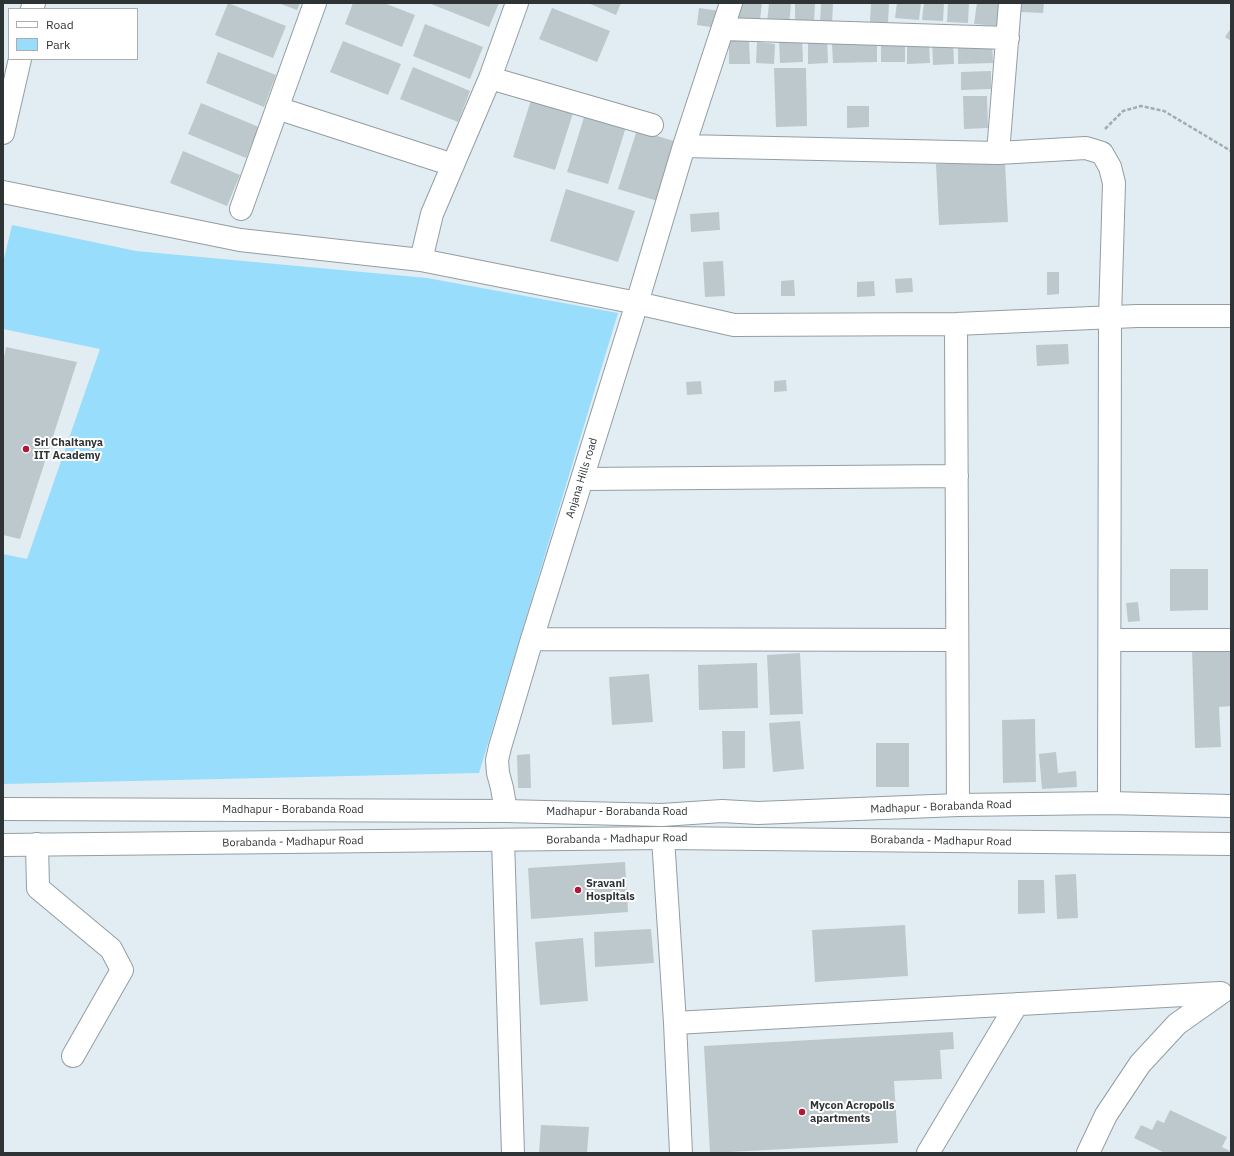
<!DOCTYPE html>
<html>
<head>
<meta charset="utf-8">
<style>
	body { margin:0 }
	#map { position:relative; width:1234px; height:1156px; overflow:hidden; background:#e1edf2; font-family:"IBM Plex Sans",sans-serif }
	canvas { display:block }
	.frame { position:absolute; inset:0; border:4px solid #2e3335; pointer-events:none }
	.legend { position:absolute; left:8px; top:8px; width:130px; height:52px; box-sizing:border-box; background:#fff; border:1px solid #abadae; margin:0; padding:5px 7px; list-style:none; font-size:12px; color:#2e3335 }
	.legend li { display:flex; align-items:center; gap:8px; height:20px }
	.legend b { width:20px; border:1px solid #abadae }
</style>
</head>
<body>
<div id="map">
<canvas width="1234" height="1156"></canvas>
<div class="frame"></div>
<ul class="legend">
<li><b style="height:5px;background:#fff"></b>Road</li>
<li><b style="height:11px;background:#98ddfc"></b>Park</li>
</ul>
</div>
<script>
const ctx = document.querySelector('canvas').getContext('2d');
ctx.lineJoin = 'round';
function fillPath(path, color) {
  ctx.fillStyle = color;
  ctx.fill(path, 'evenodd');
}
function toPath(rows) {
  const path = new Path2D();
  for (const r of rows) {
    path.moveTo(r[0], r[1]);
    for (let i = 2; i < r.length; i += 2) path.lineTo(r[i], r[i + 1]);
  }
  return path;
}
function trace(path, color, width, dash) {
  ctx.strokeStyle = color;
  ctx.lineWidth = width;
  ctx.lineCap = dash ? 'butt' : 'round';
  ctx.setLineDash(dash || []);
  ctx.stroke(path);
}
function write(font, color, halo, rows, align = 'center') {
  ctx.font = font + ' "IBM Plex Sans",sans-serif';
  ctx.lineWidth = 4;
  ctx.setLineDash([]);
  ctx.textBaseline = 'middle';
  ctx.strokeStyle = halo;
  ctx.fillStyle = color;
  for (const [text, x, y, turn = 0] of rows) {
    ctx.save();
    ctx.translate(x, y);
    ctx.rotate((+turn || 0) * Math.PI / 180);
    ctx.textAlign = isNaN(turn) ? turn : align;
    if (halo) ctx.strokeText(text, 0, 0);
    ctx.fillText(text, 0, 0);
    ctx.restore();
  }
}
fillPath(toPath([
	[12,225,136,251,427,278,618,313,479,773,3,784,3,554,27,559,100,349,3,329,3,263]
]), '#98ddfc');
fillPath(toPath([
	[228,3,286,26,273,58,215,35],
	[278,3,300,3,297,10],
	[353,3,384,3,415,15,402,47,345,24],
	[431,3,499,3,489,27,431,4],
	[588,3,621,3,616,15],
	[740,3,762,3,760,20,739,18],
	[769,3,791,3,789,25,767,23],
	[795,3,815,3,814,22,795,21],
	[821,3,833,3,832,24,820,23],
	[871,3,889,3,888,23,870,22],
	[897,3,921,3,919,20,895,18],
	[924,3,944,3,943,21,922,20],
	[948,3,969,3,968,23,947,22],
	[977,3,1000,4,997,26,974,24],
	[1022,3,1044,3,1043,13,1021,12],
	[552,8,610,31,597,62,539,39],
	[699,8,720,11,717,28,697,25],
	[425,24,483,47,470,79,413,56],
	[1231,28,1231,41,1225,37],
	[802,38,803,62,780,63,779,39],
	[827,38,828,63,808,64,808,39],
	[905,39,905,62,881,62,881,40],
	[729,40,749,40,750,64,729,64],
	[932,40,953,40,954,64,933,65],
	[992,40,993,63,958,64,958,41],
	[343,41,401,64,388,95,330,72],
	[757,42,775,44,774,64,756,63],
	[907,42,929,42,930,63,907,64],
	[877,43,877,62,833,63,832,44],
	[218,52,276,75,264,107,206,83],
	[413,67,470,91,458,122,400,99],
	[774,68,806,68,807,126,776,127],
	[991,71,991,89,961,90,961,72],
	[963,96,987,96,988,128,964,129],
	[532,97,574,110,555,170,513,157],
	[201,103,259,127,246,158,188,134],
	[847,106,869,106,869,127,847,128],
	[585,114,626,127,608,184,567,172],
	[637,130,684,144,661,202,618,189],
	[183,151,240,175,227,206,170,183],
	[1005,162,1008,222,939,225,936,164],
	[566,189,635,211,618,262,550,241],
	[719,212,720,230,691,232,690,214],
	[723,261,725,296,705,297,703,262],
	[1047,272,1059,272,1059,294,1047,295],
	[912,278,913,292,896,293,895,279],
	[794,280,795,296,781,296,781,281],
	[874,281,875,296,857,297,857,282],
	[1068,344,1069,364,1037,366,1036,345],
	[6,347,77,362,20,539,3,535,3,362],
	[786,380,787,391,774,392,774,381],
	[701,381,702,394,687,395,686,382],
	[1170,569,1208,569,1208,610,1170,611],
	[1138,602,1140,621,1128,622,1126,603],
	[1231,648,1231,706,1219,707,1221,747,1195,748,1192,649],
	[800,653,803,714,770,715,767,655],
	[757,663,758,708,699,710,698,665],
	[649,674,653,722,612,725,609,677],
	[1035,719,1036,782,1003,783,1002,720],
	[800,721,804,769,773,772,769,723],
	[722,731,745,731,745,768,723,769],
	[876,743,909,743,909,787,876,787],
	[1056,752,1058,773,1076,771,1077,787,1042,789,1039,754],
	[530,754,531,788,518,788,517,755],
	[625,862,628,912,531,919,528,868],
	[1076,874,1078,918,1057,919,1055,875],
	[1018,880,1044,880,1045,913,1018,914],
	[905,925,908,976,815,982,812,930],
	[651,929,654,963,595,967,594,932],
	[583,938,588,1001,540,1005,535,942],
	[953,1032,954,1049,940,1050,942,1079,894,1081,898,1143,710,1153,704,1046],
	[1170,1110,1227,1137,1222,1147,1230,1151,1229,1153,1165,1153,1134,1138,1141,1125,1152,1130,1157,1120,1164,1123],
	[541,1125,589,1127,587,1153,539,1153]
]), '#bdc8cd');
const street = toPath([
	[731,3,684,146,998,153,1086,148,1102,153,1110,167,1114,183,1110,317,1109,803],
	[723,29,1008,38],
	[490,78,652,125],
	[277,108,453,165],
	[998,153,1010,3],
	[3,192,240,240,421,260,637,303,734,325,956,324,1137,316,1231,316],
	[241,209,315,3],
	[421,260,432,214,490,78,517,3],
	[956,324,958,805],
	[582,479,957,476],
	[532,639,957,640],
	[1110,640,1231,640],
	[506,811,502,788,498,773,497,760,500,747,532,639,637,303,684,146],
	[663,838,675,1023,681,1153],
	[503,840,513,1153],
	[37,844,38,888,111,949,122,970,73,1056],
	[675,1023,1220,993],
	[928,1153,1017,1004],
	[1088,1153,1106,1115,1140,1064,1177,1024,1221,993]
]);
const secondary = toPath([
	[32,9,34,3],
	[3,133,20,59],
	[3,809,506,811,662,815,722,811,758,813,958,805,1109,803,1231,806],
	[3,845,663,838,1231,844]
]);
trace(street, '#939ea3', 24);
trace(secondary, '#939ea3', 24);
trace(toPath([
	[1105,129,1123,111,1141,106,1164,111,1231,151]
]), '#a2acb0', 2.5, [4, 2]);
trace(street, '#fff', 22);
trace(secondary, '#fff', 22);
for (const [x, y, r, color] of [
	[26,449,4,"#ae1934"],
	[578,890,4,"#ae1934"],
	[802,1112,4,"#ae1934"]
]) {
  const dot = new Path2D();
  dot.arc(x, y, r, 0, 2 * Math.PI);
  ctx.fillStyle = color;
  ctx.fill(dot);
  trace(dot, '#fff', 1.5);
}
write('bold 11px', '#2e3335', '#fff', [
	["Sri Chaitanya",34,443],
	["IIT Academy",34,456],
	["Sravani",586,884],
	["Hospitals",586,897],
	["Mycon Acropolis",810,1106],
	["apartments",810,1119]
], 'left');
write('11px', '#2e3335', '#fff', [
	["Anjana Hills road",582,478,-73],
	["Madhapur - Borabanda Road",941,807,-2],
	["Madhapur - Borabanda Road",293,810],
	["Madhapur - Borabanda Road",617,812],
	["Borabanda - Madhapur Road",617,839,-1],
	["Borabanda - Madhapur Road",941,841,1],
	["Borabanda - Madhapur Road",293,842,-1]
]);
</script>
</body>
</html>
